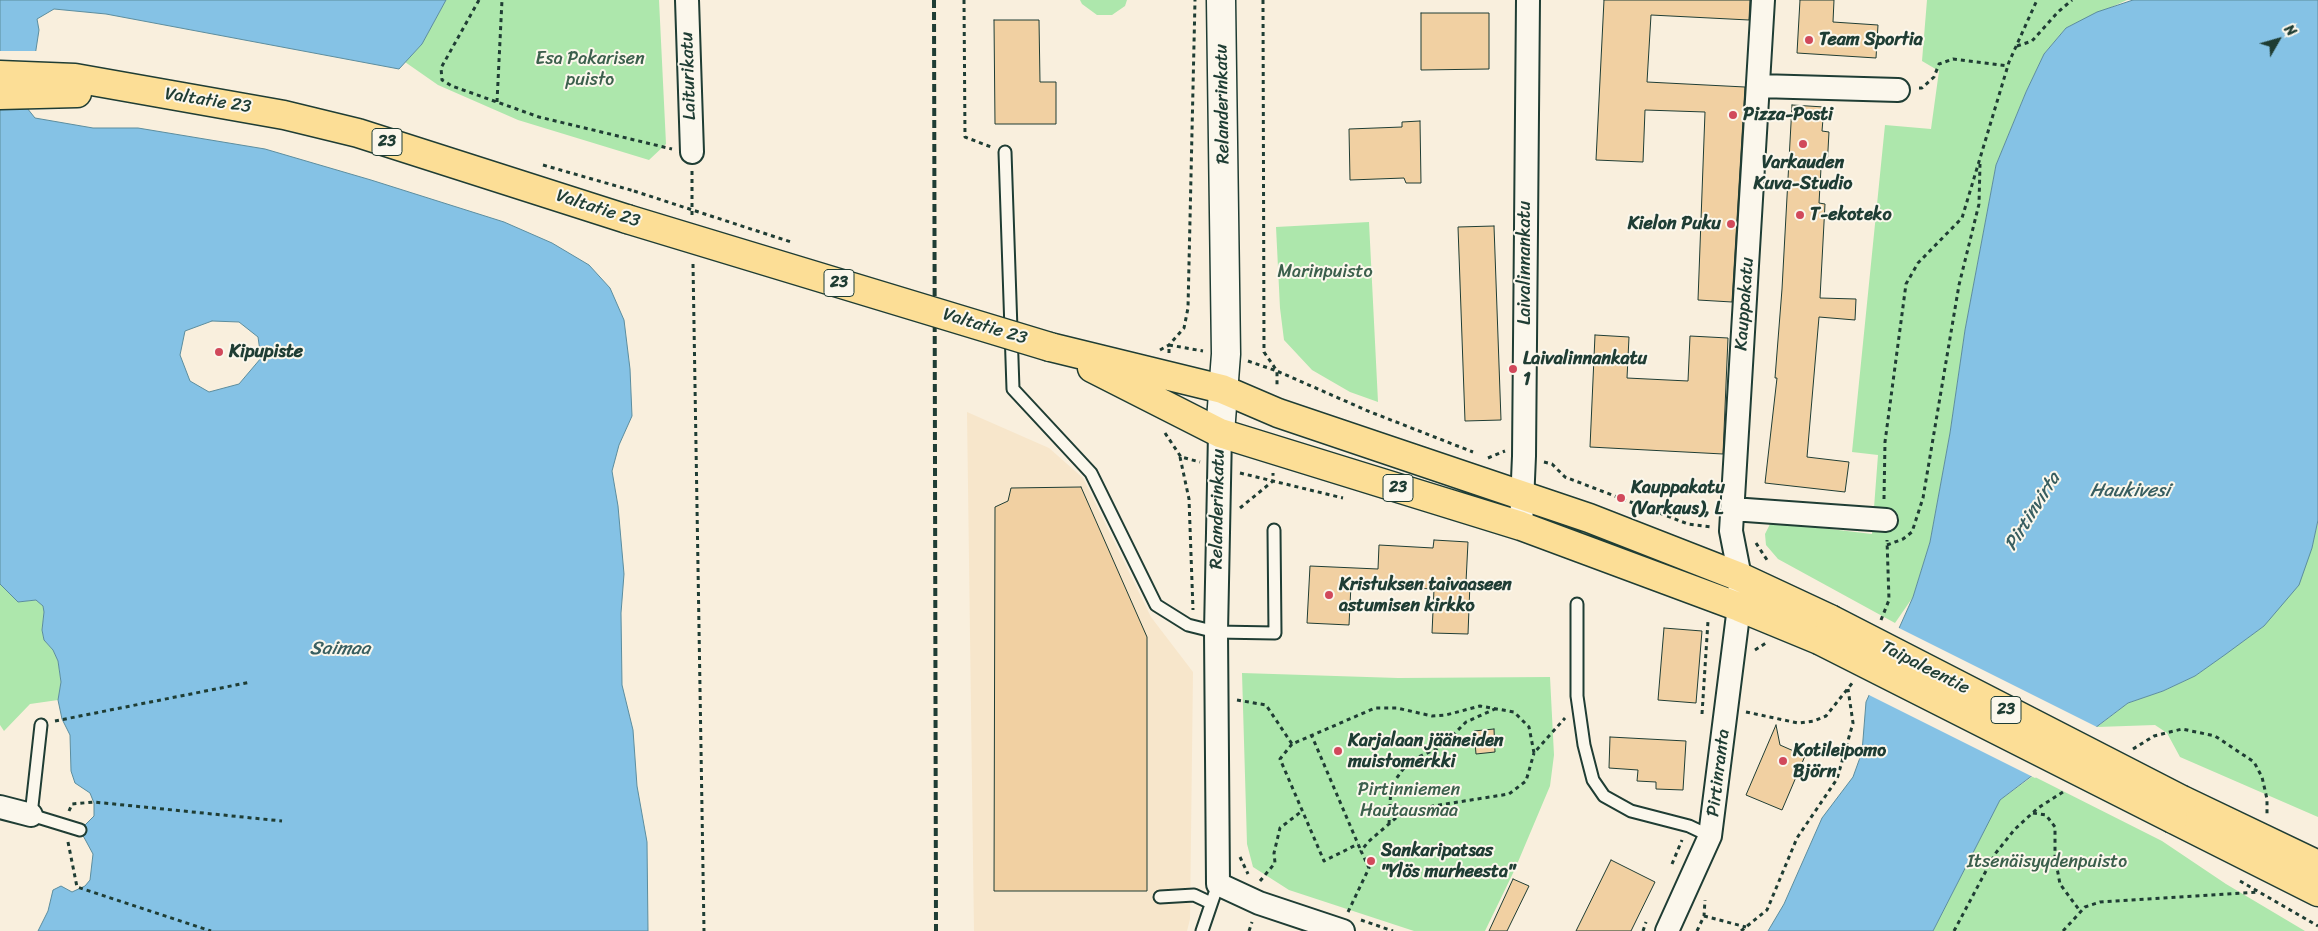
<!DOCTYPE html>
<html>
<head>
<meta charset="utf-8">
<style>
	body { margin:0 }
	#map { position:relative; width:2318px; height:931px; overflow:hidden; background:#f9efdd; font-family:Sriracha,sans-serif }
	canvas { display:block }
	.north { position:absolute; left:2253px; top:15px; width:50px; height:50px; -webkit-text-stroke:4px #fbf7ec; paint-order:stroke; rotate:52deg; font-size:14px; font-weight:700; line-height:20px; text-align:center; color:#1f3d34 }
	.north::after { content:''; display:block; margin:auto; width:18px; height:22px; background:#1f3d34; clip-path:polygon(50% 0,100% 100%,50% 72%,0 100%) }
</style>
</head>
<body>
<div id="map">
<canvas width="2318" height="931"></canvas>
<div class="north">N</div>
</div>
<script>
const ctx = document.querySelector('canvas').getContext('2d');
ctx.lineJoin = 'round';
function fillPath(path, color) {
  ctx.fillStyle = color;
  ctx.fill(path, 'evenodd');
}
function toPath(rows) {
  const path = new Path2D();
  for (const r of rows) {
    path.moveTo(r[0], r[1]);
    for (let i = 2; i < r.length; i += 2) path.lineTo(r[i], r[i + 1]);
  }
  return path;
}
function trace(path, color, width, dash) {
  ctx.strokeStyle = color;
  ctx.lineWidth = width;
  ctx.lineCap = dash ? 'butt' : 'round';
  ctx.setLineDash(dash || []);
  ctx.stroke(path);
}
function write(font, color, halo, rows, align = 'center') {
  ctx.font = font + ' Sriracha,sans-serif';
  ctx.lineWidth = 4;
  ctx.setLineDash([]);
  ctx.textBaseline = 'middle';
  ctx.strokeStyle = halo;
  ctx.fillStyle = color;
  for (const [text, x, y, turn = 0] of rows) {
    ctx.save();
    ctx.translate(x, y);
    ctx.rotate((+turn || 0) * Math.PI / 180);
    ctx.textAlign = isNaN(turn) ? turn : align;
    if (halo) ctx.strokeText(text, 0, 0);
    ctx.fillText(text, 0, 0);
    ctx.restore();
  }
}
fillPath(toPath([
	[967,412,1049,448,1083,478,1151,617,1193,672,1190,919,1187,931,974,931]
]), '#f7e6cb');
fillPath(toPath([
	[446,0,659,0,666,144,649,160,518,120,438,85,405,62,422,44],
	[1080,0,1127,0,1125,6,1112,15,1097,15,1082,4],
	[1927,0,2127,0,2066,28,2044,54,2026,92,1996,165,1965,330,1950,433,1930,542,1913,597,1895,623,1778,559,1766,545,1765,534,1771,522,1872,534,1878,455,1852,452,1885,125,1931,129,1939,71,1922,61],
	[1369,222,1378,402,1350,392,1312,370,1284,340,1280,308,1276,227],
	[2318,520,2318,817,2180,757,2167,733,2155,725,2097,727,2128,703,2163,691,2195,676,2264,626,2312,548],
	[0,584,18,602,36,600,43,605,44,612,42,630,44,640,53,650,58,661,61,682,58,700,30,704,4,731,0,725],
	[1242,673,1398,678,1550,677,1554,755,1550,786,1515,869,1485,931,1414,931,1289,890,1253,867,1247,844],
	[2033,776,2162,841,2226,884,2305,931,1933,931,2000,800]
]), '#ade7ac');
const water = toPath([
	[0,0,446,0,422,44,399,69,106,14,54,9,37,19,39,30,27,108,35,118,93,128,138,128,265,149,371,180,504,222,552,243,589,265,610,288,624,320,630,369,632,416,619,445,612,471,618,506,624,574,621,613,622,685,633,730,637,786,647,842,648,931,38,931,48,911,53,890,61,886,72,892,85,886,90,880,93,854,80,830,94,816,94,803,90,793,75,783,71,771,70,735,62,719,58,700,61,682,58,661,53,650,44,640,42,630,44,612,43,606,36,600,18,602,0,584,0,0],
	[212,321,239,322,258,337,261,358,239,384,209,392,190,381,180,355,185,331,212,321],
	[2133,0,2318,0,2318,520,2312,548,2299,585,2264,626,2226,654,2195,676,2163,691,2128,703,2000,800,1933,931,1768,931,1784,904,1822,818,1853,777,1862,752,1866,702,1913,597,1930,542,1950,433,1965,330,1996,165,2026,92,2044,54,2066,28,2097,12,2133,0]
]);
fillPath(water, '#85c2e5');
trace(water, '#5c8d9e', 1);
fillPath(toPath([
	[0,51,38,51,33,79,0,108],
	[1897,627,2099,728,2035,778,1867,694]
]), '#f9efdd');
const building = toPath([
	[1604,0,1750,0,1749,20,1651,15,1647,82,1745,87,1732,302,1698,300,1705,112,1645,110,1643,162,1596,160,1604,0],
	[1800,0,1834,0,1833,22,1878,25,1876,58,1797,53,1800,0],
	[1421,13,1489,13,1489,69,1421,70,1421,13],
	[994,20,1039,20,1040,82,1056,82,1056,124,995,124,994,20],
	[1792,105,1824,107,1822,131,1829,132,1827,168,1821,168,1819,203,1825,204,1820,298,1856,299,1855,320,1819,317,1807,457,1849,462,1845,492,1765,483,1777,378,1775,378,1782,289,1792,105],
	[1420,121,1421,183,1406,183,1404,178,1350,180,1349,129,1402,127,1402,122,1420,121],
	[1494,226,1501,420,1465,421,1458,227,1494,226],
	[1595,335,1629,337,1627,378,1688,381,1690,336,1728,338,1723,454,1590,447,1595,335],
	[1081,487,1147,637,1147,891,994,891,995,507,1008,501,1011,488,1081,487],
	[1434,540,1468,542,1466,582,1470,583,1468,634,1432,633,1434,589,1351,585,1349,625,1307,623,1310,566,1378,569,1379,545,1433,548,1434,540],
	[1664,628,1702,631,1696,703,1658,700,1664,628],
	[1776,725,1780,745,1805,756,1782,810,1746,795,1776,725],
	[1494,729,1495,752,1476,754,1474,731,1494,729],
	[1610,737,1686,741,1683,790,1656,789,1656,782,1637,781,1638,770,1609,768,1610,737],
	[1611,860,1655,882,1631,931,1576,931,1611,860],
	[1513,879,1529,886,1507,931,1489,931,1513,879]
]);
fillPath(building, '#f1d0a2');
trace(building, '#1f3d34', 1);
const service = toPath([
	[1005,152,1013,389,1091,473,1156,605,1188,625,1216,632,1275,633,1274,530],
	[1577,604,1577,696,1584,745,1593,780,1604,796,1631,811,1689,826,1710,836],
	[41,725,31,815,80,830],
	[1160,897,1194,895,1211,903],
	[1202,931,1218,884]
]);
const minor = toPath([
	[687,0,692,152],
	[1759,86,1898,90],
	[1220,433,1216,632,1218,884,1259,903,1343,931],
	[1732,509,1886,520],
	[1521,526,1524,456,1528,0],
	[0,807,31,815],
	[1667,931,1710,836,1739,607,1740,577,1731,531,1763,0]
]);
const secondary = toPath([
	[1220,433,1226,354,1221,0]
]);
const trunk = toPath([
	[0,75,75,78,284,115,358,133,627,219],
	[0,95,77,93],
	[1050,347,1222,389,1278,413,1589,518,1740,577,1830,619],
	[1092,368,1220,433,1521,526,1739,607,1819,640],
	[2182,800,2318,865],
	[2173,819,2318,892]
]);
trace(service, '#1f3d34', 15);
trace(minor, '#1f3d34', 26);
trace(secondary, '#1f3d34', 31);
trace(trunk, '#1f3d34', 31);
trace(toPath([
	[479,0,441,68,442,80,452,86,539,117,672,149],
	[964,0,965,137,991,147],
	[1263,0,1264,352,1277,371,1368,411,1473,452],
	[2017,46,2032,41,2058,12,2072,0],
	[1919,88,1922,88,1934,77,1939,64,1953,59,2008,66],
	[497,102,502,0],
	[543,165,634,191],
	[692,171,692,215],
	[693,264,704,931],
	[1160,350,1169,345,1184,328,1188,308,1195,0],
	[1169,353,1169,345,1203,351],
	[1248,361,1277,371,1277,387],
	[1165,433,1181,457,1200,462],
	[1180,457,1189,499,1193,610],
	[1488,458,1505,451],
	[1544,462,1552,464,1565,477,1688,524,1711,527],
	[1240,473,1343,498],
	[1884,499,1885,442,1906,284,1918,263,1962,218,2009,62,2037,0],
	[1240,508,1273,481,1273,473],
	[1756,543,1769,563],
	[1887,545,1903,539,1912,532,1923,498,1959,285,1979,204,1980,164],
	[1881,620,1889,600,1887,540],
	[1755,650,1766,643],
	[1237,700,1266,705,1292,744,1375,708,1397,708,1432,716,1446,715,1480,706,1514,712,1529,727,1534,753,1565,718],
	[1746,712,1798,723,1814,721,1826,716,1853,682],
	[1702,714,1708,621],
	[55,721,251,682],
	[1311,734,1361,851],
	[1292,744,1280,759,1324,861,1358,844],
	[2133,749,2154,736,2182,729,2215,736,2254,762,2262,777,2267,799,2267,814],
	[69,811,72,804,94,802,282,821],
	[2033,813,2046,815,2055,827,2055,857,2060,884,2080,911],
	[1389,824,1391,786,1409,761,1441,747,1466,722,1495,709],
	[68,842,77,887,211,931],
	[1240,857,1248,874],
	[1672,864,1682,840],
	[1260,881,1275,863,1274,853,1280,828,1302,811],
	[2240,881,2318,926],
	[1348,912,1369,868,1361,851,1368,842,1397,817,1433,806,1509,794,1526,781,1534,753],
	[1704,916,1746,927],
	[1361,920,1393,931],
	[1249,931,1252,922],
	[1643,931,1646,922],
	[1697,931,1704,916,1705,900],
	[1741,931,1767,910,1797,838,1837,779,1853,723,1848,689],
	[1954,931,1995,854,2015,829,2038,808,2066,790],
	[2063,931,2085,907,2100,902,2258,892]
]), '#1f3d34', 3, [4, 4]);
trace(service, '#fbf7ec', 11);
trace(minor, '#fbf7ec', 22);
trace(secondary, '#fbf7ec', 28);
trace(trunk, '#fcde96', 28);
trace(toPath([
	[934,0,936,931]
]), '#1f3d34', 4, [8, 4]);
const trunkBridge = toPath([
	[627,219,1050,347],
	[1830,619,2182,800],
	[1819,640,2173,819]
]);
trace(trunkBridge, '#1f3d34', 31, []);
trace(toPath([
	[634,191,791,242]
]), '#1f3d34', 3, [4, 4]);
trace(trunkBridge, '#fcde96', 28);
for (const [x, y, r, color] of [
	[1809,40,5,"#d1495b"],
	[1733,115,5,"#d1495b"],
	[1803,144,5,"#d1495b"],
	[1800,215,5,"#d1495b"],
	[1731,224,5,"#d1495b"],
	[219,352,5,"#d1495b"],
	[1513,369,5,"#d1495b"],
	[1621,498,5,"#d1495b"],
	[1329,595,5,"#d1495b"],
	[1338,751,5,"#d1495b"],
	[1783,761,5,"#d1495b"],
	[1371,861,5,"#d1495b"]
]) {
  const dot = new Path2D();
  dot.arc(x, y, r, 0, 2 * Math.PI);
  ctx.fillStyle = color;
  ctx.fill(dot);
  trace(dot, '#fbf7ec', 2);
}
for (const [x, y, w] of [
	[387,142,30],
	[839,283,30],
	[1398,488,30],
	[2006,710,30]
]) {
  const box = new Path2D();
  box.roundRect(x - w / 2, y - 13.5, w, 27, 4);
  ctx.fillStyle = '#fbf7ec';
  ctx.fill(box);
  trace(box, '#1f3d34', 1);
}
write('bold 16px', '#1f3d34', null, [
	["23",387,142],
	["23",839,283],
	["23",1398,488],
	["23",2006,710]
]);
write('bold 18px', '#1f3d34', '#fbf7ec', [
	["Team Sportia",1819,40],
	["Pizza-Posti",1743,115],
	["Varkauden",1803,163,"center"],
	["Kuva-Studio",1803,184,"center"],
	["T-ekoteko",1810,215],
	["Kielon Puku",1721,224,"right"],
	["Kipupiste",229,352],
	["Laivalinnankatu",1523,359],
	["1",1523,380],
	["Kauppakatu",1631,488],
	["(Varkaus), L",1631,509],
	["Kristuksen taivaaseen",1339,585],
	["astumisen kirkko",1339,606],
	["Karjalaan jääneiden",1348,741],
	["muistomerkki",1348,762],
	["Kotileipomo",1793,751],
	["Björn",1793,772],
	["Sankaripatsas",1381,851],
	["\"Ylös murheesta\"",1381,872]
], 'left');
write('18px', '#3b5f4c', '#fbf7ec', [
	["Esa Pakarisen",590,59],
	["puisto",590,80],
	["Marinpuisto",1325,272],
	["Pirtinniemen",1409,790],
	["Hautausmaa",1409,811],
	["Itsenäisyydenpuisto",2047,862]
]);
write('18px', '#1f3d34', '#fbf7ec', [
	["Laiturikatu",689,76,-92],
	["Valtatie 23",208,101,9],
	["Relanderinkatu",1223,104,-91],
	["Valtatie 23",598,209,18],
	["Laivalinnankatu",1525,263,-90],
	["Kauppakatu",1745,304,-86],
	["Valtatie 23",985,327,17],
	["Relanderinkatu",1218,509,-89],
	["Taipaleentie",1925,668,27],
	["Pirtinranta",1719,773,-83]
]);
write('italic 19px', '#385e60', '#fbf7ec', [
	["Haukivesi",2130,491],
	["Pirtinvirta",2033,512,-58],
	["Saimaa",340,649]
]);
</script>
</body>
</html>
